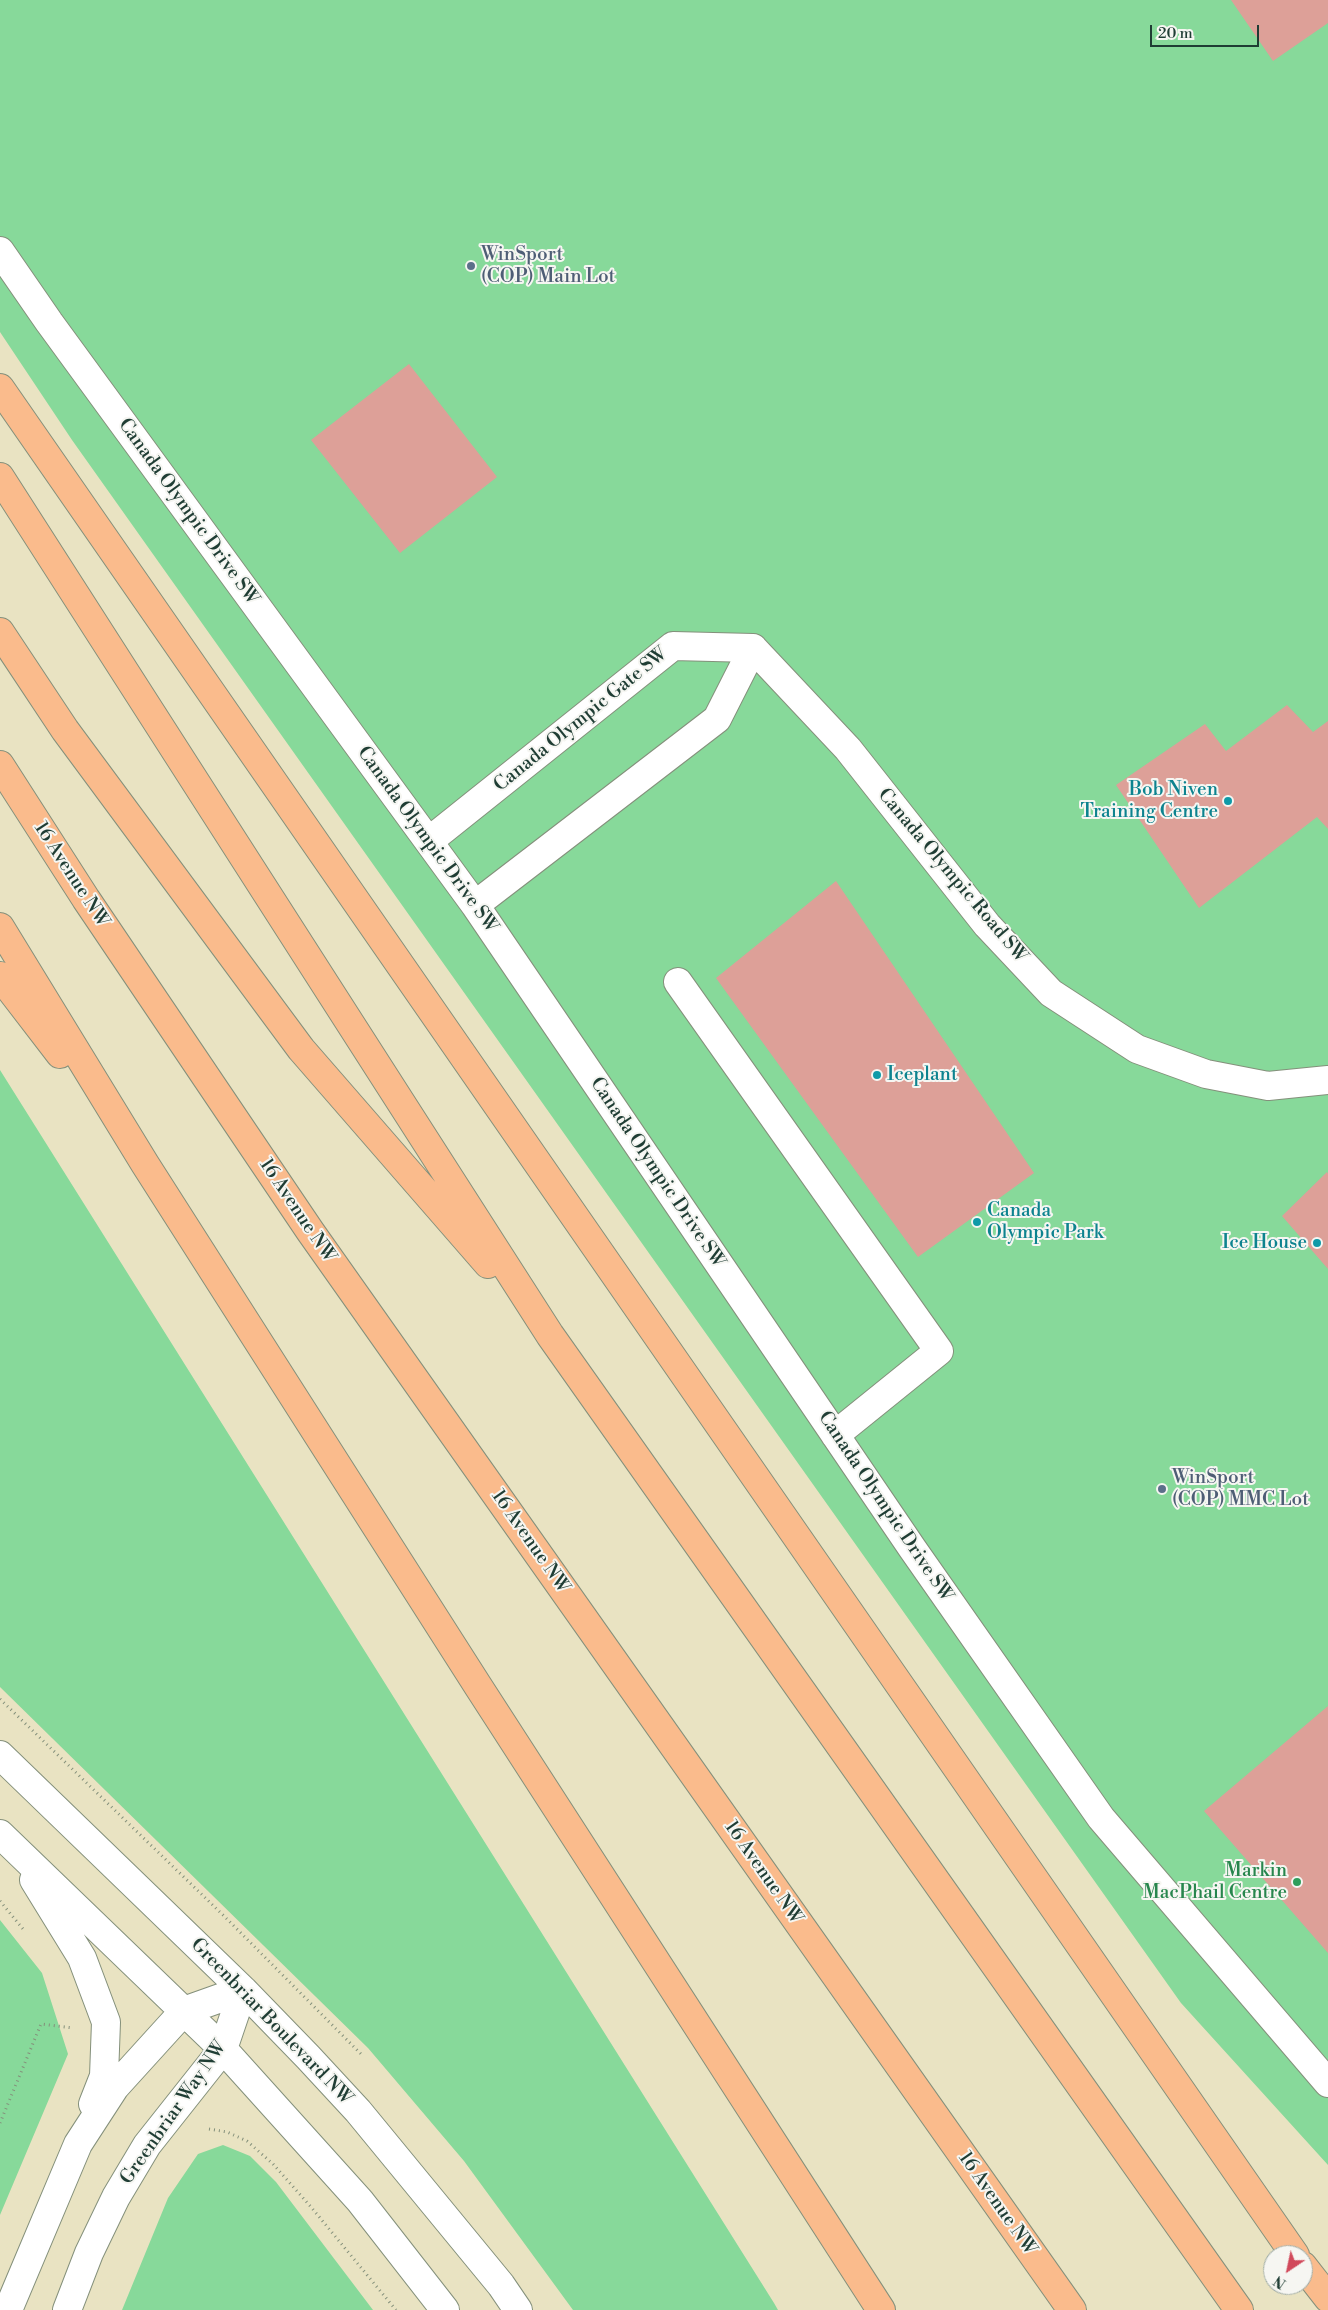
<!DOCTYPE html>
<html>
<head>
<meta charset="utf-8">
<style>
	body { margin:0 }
	#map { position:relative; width:1328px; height:2310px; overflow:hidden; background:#e9e3c2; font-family:"Libre Bodoni",serif }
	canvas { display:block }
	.north { position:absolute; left:1263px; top:2245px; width:50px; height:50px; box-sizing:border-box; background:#f6f6f2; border:1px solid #a0aca6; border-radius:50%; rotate:214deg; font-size:14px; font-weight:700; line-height:20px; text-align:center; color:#1f3d34 }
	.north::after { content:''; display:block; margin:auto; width:18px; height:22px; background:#d1495b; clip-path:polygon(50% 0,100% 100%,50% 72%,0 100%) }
	.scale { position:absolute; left:1150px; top:25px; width:109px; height:22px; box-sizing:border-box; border:2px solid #1f3d34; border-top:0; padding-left:6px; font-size:15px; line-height:18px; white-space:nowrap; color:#1f3d34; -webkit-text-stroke:4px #f6f6f2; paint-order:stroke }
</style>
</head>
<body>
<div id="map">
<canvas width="1328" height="2310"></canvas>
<div class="north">N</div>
<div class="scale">20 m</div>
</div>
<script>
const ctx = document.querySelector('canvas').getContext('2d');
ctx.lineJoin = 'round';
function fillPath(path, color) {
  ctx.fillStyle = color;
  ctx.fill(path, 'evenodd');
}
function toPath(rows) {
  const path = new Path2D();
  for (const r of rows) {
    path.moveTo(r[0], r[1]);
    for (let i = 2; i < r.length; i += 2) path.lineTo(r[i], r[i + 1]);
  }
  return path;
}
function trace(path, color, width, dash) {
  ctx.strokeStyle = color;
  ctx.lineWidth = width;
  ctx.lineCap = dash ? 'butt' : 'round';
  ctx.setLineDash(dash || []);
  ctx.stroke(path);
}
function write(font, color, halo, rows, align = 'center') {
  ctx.font = font + ' "Libre Bodoni",serif';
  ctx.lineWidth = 4;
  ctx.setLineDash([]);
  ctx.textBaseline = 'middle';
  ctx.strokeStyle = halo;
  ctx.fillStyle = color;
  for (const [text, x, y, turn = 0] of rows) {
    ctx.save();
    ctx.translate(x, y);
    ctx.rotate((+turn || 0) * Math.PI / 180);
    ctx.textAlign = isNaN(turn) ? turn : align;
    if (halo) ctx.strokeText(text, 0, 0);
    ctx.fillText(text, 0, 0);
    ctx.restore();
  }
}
fillPath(toPath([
	[0,0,1328,0,1328,2165,1181,2003,72,440,0,332],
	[0,1070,774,2303,778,2310,573,2310,464,2161,368,2048,0,1687],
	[0,1920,42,1973,68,2054,0,2215],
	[223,2145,250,2156,276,2182,373,2310,122,2310,168,2198,198,2154]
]), '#87d99a');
fillPath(toPath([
	[1231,0,1328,0,1328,23,1273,61],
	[409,364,497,477,400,553,311,440],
	[1287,705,1313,732,1328,721,1328,829,1317,817,1199,908,1116,785,1205,724,1226,751],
	[836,881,1034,1173,918,1257,716,978],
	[1327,1172,1328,1174,1328,1269,1282,1216],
	[1328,1706,1328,1953,1204,1811]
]), '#dda098');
const minor = toPath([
	[0,251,49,322,475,905,912,1548,1101,1818,1328,2083],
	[753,648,848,749,987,925,1051,993,1137,1049,1206,1074,1268,1086,1328,1080],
	[429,841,673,646,753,648],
	[475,905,717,719,753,648],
	[678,982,939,1351,835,1435],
	[0,1755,243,1990,308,2057,358,2111,501,2285,518,2310],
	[0,1834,223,2049,360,2201,445,2310],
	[34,1880,82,1958,106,2022,104,2076,93,2104],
	[8,2310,78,2144,115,2087,184,2011,243,1990],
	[67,2310,89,2253,116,2197,147,2145,223,2049,243,1990]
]);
const highway = toPath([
	[0,388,1295,2255],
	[0,477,550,1335,1239,2310],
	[0,632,65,730,301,1049,488,1264],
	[0,765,86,899,310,1231,1072,2310],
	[0,927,145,1164,478,1686,881,2310],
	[0,976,60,1054],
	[1303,2266,1328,2298]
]);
trace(minor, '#84907b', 30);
trace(highway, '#84907b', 30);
trace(toPath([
	[0,1699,224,1916,362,2055],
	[0,1901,23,1929],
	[0,2123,41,2024,73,2028],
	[209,2129,227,2132,247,2141,273,2164,311,2207,396,2310]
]), '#84907b', 3, [1, 4]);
trace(minor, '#fff', 28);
trace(highway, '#fabb8c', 28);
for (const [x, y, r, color] of [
	[471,266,5,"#5c6f8a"],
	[1228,801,5,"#0f9aa8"],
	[877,1075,5,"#0f9aa8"],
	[977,1222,5,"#0f9aa8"],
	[1317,1243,5,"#0f9aa8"],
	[1162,1489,5,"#5c6f8a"],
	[1297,1882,5,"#2e9e5b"]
]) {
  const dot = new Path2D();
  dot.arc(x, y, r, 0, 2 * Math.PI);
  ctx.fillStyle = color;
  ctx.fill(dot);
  trace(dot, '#f6f6f2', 2);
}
write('19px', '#4e5e75', '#f6f6f2', [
	["WinSport",481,255],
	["(COP) Main Lot",481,277],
	["WinSport",1172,1478],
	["(COP) MMC Lot",1172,1500]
], 'left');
write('19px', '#1f3d34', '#f6f6f2', [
	["Canada Olympic Drive SW",188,512,54],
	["Canada Olympic Gate SW",581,720,-39],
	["Canada Olympic Drive SW",427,840,54],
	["16 Avenue NW",71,875,57],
	["Canada Olympic Road SW",952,876,50],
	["Canada Olympic Drive SW",657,1173,56],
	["16 Avenue NW",297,1211,56],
	["Canada Olympic Drive SW",885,1507,56],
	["16 Avenue NW",530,1542,55],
	["16 Avenue NW",763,1873,55],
	["Greenbriar Boulevard NW",271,2022,46],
	["Greenbriar Way NW",174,2113,-55],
	["16 Avenue NW",997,2204,55]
]);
write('19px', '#0d838f', '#f6f6f2', [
	["Bob Niven",1218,790],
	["Training Centre",1218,812],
	["Iceplant",887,1075,"left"],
	["Canada",987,1211,"left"],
	["Olympic Park",987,1233,"left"],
	["Ice House",1307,1243]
], 'right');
write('19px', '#27864d', '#f6f6f2', [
	["Markin",1287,1871],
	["MacPhail Centre",1287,1893]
], 'right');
</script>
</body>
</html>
